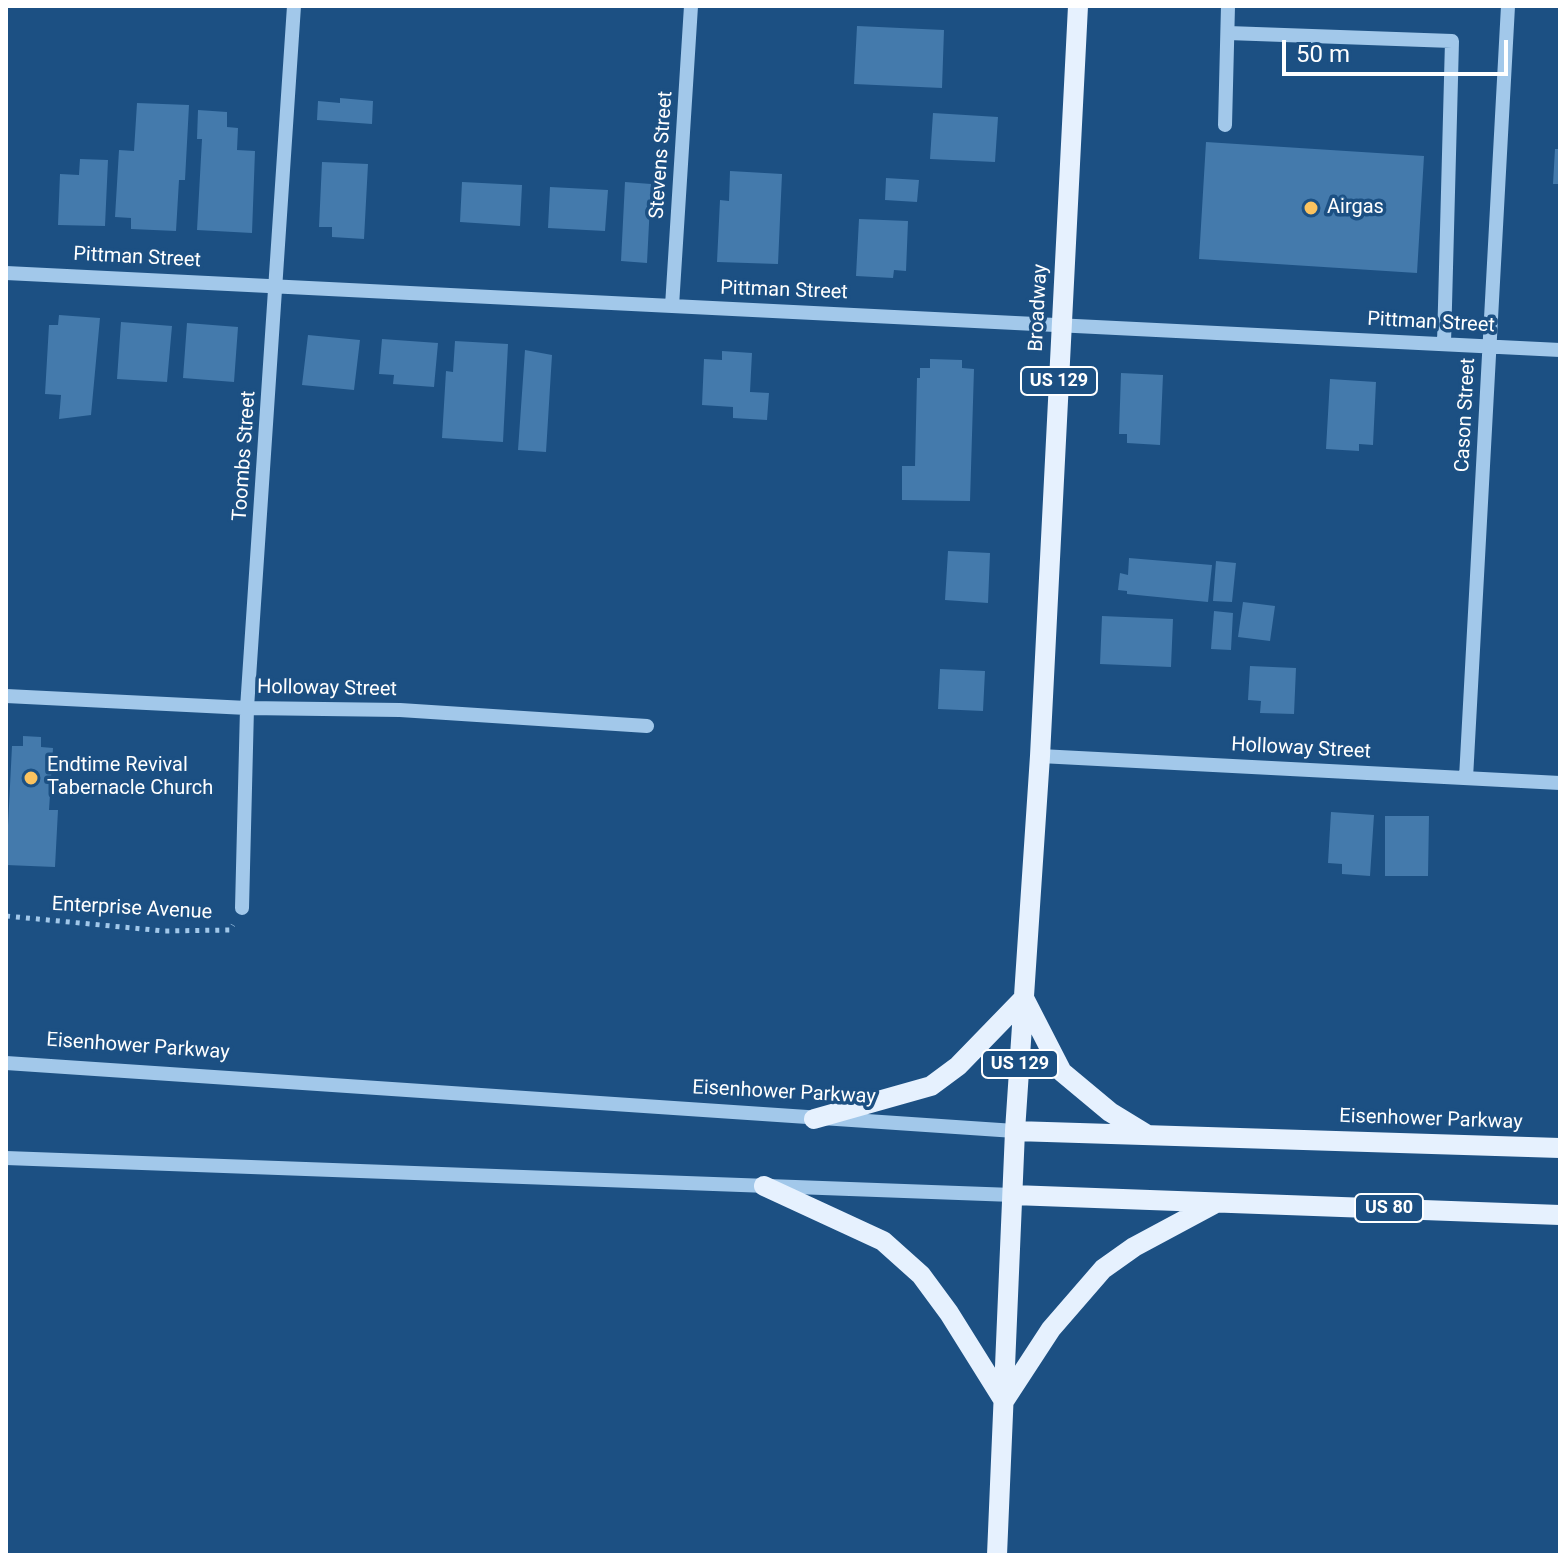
<!DOCTYPE html>
<html>
<head>
<meta charset="utf-8">
<style>
	body { margin:0 }
	#map { position:relative; width:1566px; height:1561px; overflow:hidden; background:#1c5083; font-family:Roboto,sans-serif }
	canvas { display:block }
	.frame { position:absolute; inset:0; border:8px solid #fff; pointer-events:none }
	.scale { position:absolute; left:1282px; top:40px; width:226px; height:36px; box-sizing:border-box; border:4px solid #fff; border-top:0; padding-left:10px; font-size:24px; line-height:28px; white-space:nowrap; color:#fff; -webkit-text-stroke:6px #1c5083; paint-order:stroke }
</style>
</head>
<body>
<div id="map">
<canvas width="1566" height="1561"></canvas>
<div class="frame"></div>
<div class="scale">50 m</div>
</div>
<script>
const ctx = document.querySelector('canvas').getContext('2d');
ctx.lineJoin = 'round';
function fillPath(path, color) {
  ctx.fillStyle = color;
  ctx.fill(path, 'evenodd');
}
function toPath(rows) {
  const path = new Path2D();
  for (const r of rows) {
    path.moveTo(r[0], r[1]);
    for (let i = 2; i < r.length; i += 2) path.lineTo(r[i], r[i + 1]);
  }
  return path;
}
function trace(path, color, width, dash) {
  ctx.strokeStyle = color;
  ctx.lineWidth = width;
  ctx.lineCap = dash ? 'butt' : 'round';
  ctx.setLineDash(dash || []);
  ctx.stroke(path);
}
function write(font, color, halo, rows, align = 'center') {
  ctx.font = font + ' Roboto,sans-serif';
  ctx.lineWidth = 7;
  ctx.setLineDash([]);
  ctx.textBaseline = 'middle';
  ctx.strokeStyle = halo;
  ctx.fillStyle = color;
  for (const [text, x, y, turn = 0] of rows) {
    ctx.save();
    ctx.translate(x, y);
    ctx.rotate((+turn || 0) * Math.PI / 180);
    ctx.textAlign = isNaN(turn) ? turn : align;
    if (halo) ctx.strokeText(text, 0, 0);
    ctx.fillText(text, 0, 0);
    ctx.restore();
  }
}
fillPath(toPath([
	[857,26,944,30,942,88,854,84],
	[340,98,373,101,372,124,317,120,318,101,340,103],
	[137,103,189,105,185,180,179,180,176,231,131,229,131,218,115,217,119,150,134,151],
	[198,110,227,112,227,127,238,128,237,150,255,151,252,233,197,230,202,139,197,139],
	[933,113,998,117,995,162,930,159],
	[1206,142,1424,156,1417,273,1199,259],
	[1555,149,1560,149,1560,184,1553,184],
	[80,159,108,160,105,226,58,225,60,174,79,175],
	[322,162,368,164,364,239,332,237,332,227,319,227],
	[730,171,782,174,778,264,717,262,720,200,729,201],
	[886,178,919,180,917,202,885,200],
	[462,182,522,185,520,226,460,222],
	[625,182,651,184,647,263,621,261],
	[550,187,608,190,605,231,548,228],
	[859,219,908,221,906,271,894,270,893,278,856,276],
	[59,315,100,318,91,415,59,419,61,395,45,394,49,325,58,325],
	[121,322,172,326,167,382,117,379],
	[187,323,238,327,234,382,183,378],
	[308,335,360,340,354,390,302,385],
	[382,339,438,343,434,387,393,384,394,375,379,374],
	[455,341,508,344,503,442,442,438,446,371,453,372],
	[525,350,552,355,546,452,518,450],
	[722,351,752,353,750,392,769,393,767,420,733,418,733,407,702,405,704,359,722,360],
	[930,359,962,360,962,368,974,369,970,501,902,500,902,466,915,466,917,378,920,378,920,368,930,368],
	[1121,373,1163,375,1160,445,1127,443,1127,434,1119,434],
	[1330,379,1376,382,1373,445,1359,444,1359,451,1326,449],
	[948,551,990,553,988,603,945,600],
	[1129,558,1212,565,1208,602,1127,594,1127,591,1118,590,1120,573,1128,575],
	[1216,561,1236,563,1232,602,1213,601],
	[1243,602,1275,606,1270,641,1238,637],
	[1214,611,1233,613,1231,650,1211,649],
	[1102,616,1173,619,1171,667,1100,664],
	[1250,666,1296,668,1294,714,1260,713,1261,701,1248,700],
	[940,669,985,671,983,711,938,709],
	[23,736,41,737,41,747,53,748,49,810,58,810,55,867,6,865,12,746,23,746],
	[1331,812,1374,815,1370,876,1342,874,1342,864,1328,863],
	[1385,816,1429,816,1428,876,1385,876]
]), '#447aac');
trace(toPath([
	[6,916,164,931,230,930,233,925]
]), '#a2c8ea', 5, [4, 6]);
trace(toPath([
	[1228,33,1452,41,1444,343],
	[1225,125,1228,6],
	[6,273,1560,350],
	[672,306,691,6],
	[6,696,247,708,400,710,647,726],
	[1040,756,1560,783],
	[1466,778,1508,6],
	[242,908,247,708,294,6],
	[6,1063,1015,1131],
	[6,1158,1013,1195]
]), '#a2c8ea', 14);
trace(toPath([
	[1024,998,1062,1072,1110,1112,1146,1134],
	[814,1119,931,1086,958,1066,1024,998],
	[1015,1131,1560,1148],
	[764,1186,883,1241,921,1275,949,1313,1004,1401],
	[1013,1195,1560,1215],
	[1004,1401,1051,1329,1103,1269,1134,1247,1216,1203],
	[997,1555,1015,1131,1040,756,1078,6]
]), '#e6f1fe', 20);
for (const [x, y, r, color] of [
	[1311,208,8,"#fbc35f"],
	[31,778,8,"#fbc35f"]
]) {
  const dot = new Path2D();
  dot.arc(x, y, r, 0, 2 * Math.PI);
  ctx.fillStyle = color;
  ctx.fill(dot);
  trace(dot, '#1c5083', 3);
}
for (const [x, y, w] of [
	[1059,381,76],
	[1020,1064,76],
	[1389,1208,68]
]) {
  const box = new Path2D();
  box.roundRect(x - w / 2, y - 14, w, 28, 6);
  ctx.fillStyle = '#1c5083';
  ctx.fill(box);
  trace(box, '#fff', 2);
}
write('bold 18px', '#fff', null, [
	["US 129",1059,381],
	["US 129",1020,1064],
	["US 80",1389,1208]
]);
write('20px', '#fff', '#1c5083', [
	["Stevens Street",662,155,-86],
	["Pittman Street",137,258,3],
	["Pittman Street",784,291,2],
	["Broadway",1039,308,-87],
	["Pittman Street",1431,323,3],
	["Cason Street",1466,415,-87],
	["Toombs Street",245,456,-86],
	["Holloway Street",327,689,1],
	["Holloway Street",1301,749,3],
	["Enterprise Avenue",132,909,3],
	["Eisenhower Parkway",138,1047,4],
	["Eisenhower Parkway",784,1093,3],
	["Eisenhower Parkway",1431,1120,2]
]);
write('20px', '#fff', '#1c5083', [
	["Airgas",1327,208],
	["Endtime Revival",47,766],
	["Tabernacle Church",47,789]
], 'left');
</script>
</body>
</html>
